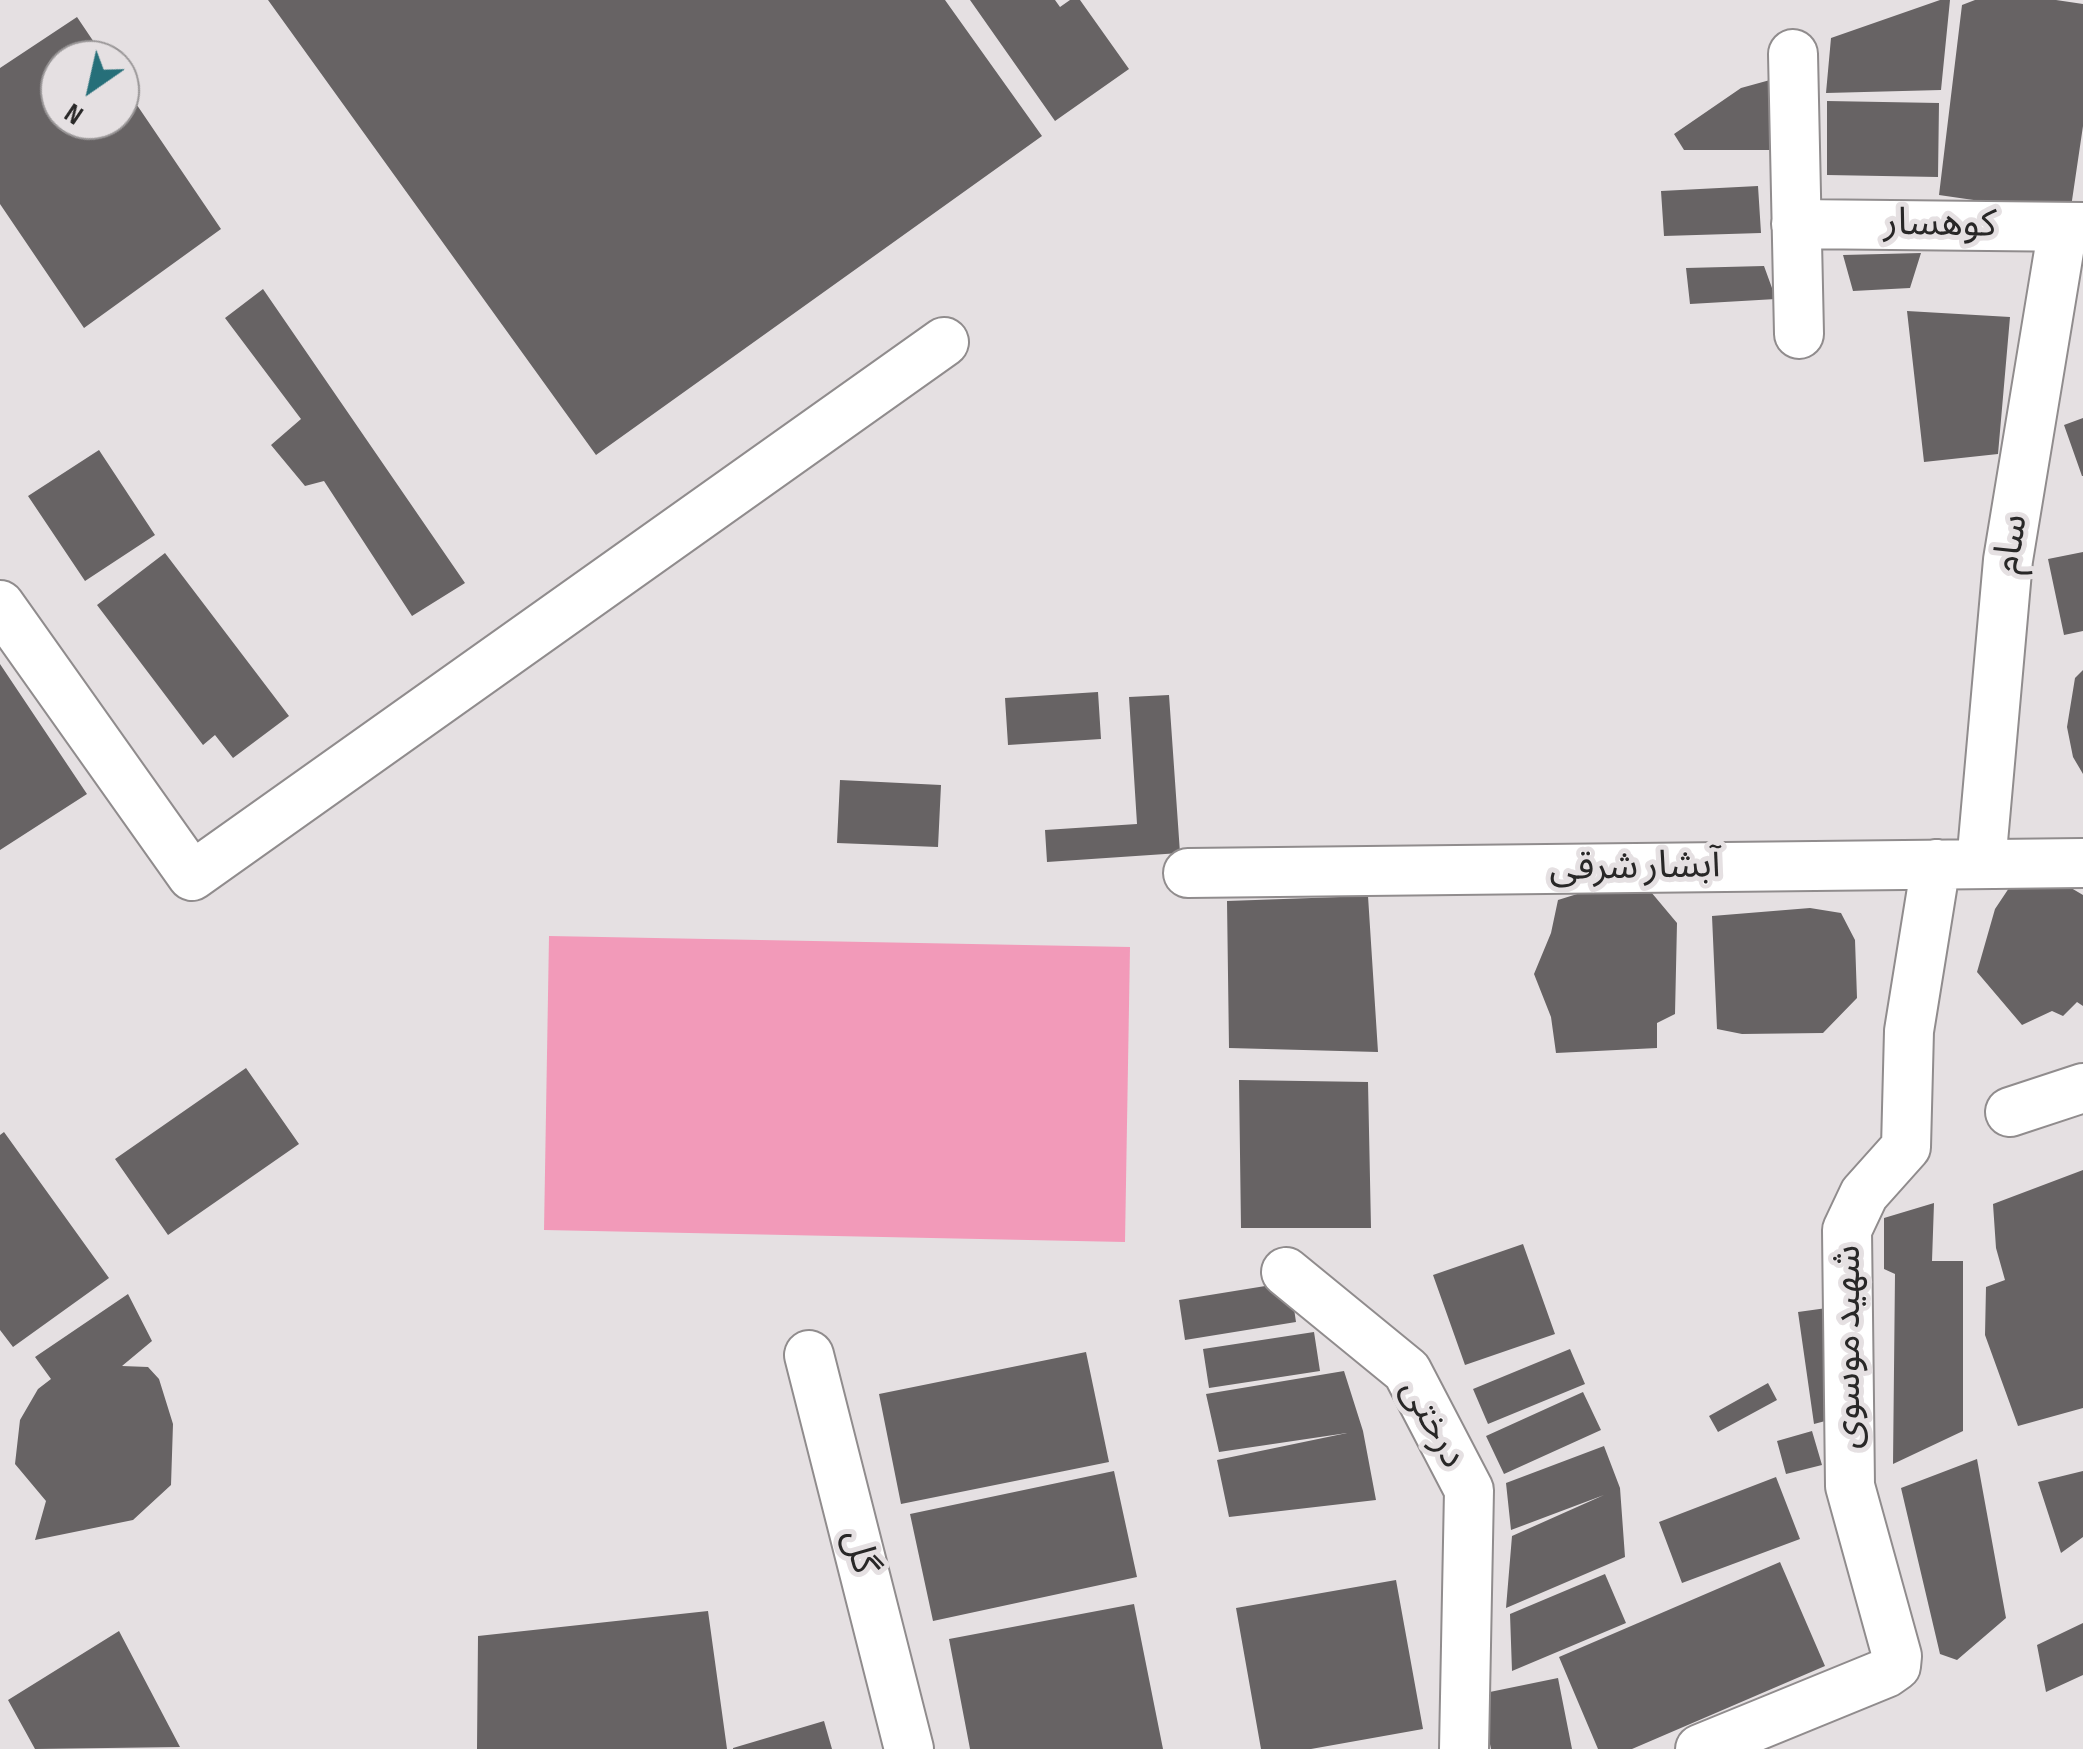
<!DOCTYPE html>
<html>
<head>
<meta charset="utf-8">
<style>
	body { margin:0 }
	#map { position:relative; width:2083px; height:1749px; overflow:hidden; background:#e5e0e2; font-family:"Sofia Sans Condensed",sans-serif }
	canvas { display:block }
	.north { position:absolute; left:40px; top:40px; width:100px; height:100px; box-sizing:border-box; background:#e5e0e2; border:2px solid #999697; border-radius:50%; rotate:214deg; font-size:28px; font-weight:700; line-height:40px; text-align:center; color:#282727 }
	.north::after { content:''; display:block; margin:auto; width:35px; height:45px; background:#266f79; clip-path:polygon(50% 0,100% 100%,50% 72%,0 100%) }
</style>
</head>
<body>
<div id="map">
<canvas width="2083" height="1749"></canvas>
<div class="north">N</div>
</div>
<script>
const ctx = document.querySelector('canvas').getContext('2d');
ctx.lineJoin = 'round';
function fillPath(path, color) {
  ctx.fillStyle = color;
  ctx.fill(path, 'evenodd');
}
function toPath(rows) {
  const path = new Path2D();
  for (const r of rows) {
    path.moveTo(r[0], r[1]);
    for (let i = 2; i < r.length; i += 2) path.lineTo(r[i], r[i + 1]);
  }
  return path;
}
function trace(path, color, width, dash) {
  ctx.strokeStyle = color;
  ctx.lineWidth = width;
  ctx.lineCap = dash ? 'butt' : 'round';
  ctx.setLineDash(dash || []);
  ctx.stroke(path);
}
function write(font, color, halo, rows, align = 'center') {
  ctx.font = font + ' "Sofia Sans Condensed","Noto Sans Arabic",sans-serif';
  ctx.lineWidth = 10;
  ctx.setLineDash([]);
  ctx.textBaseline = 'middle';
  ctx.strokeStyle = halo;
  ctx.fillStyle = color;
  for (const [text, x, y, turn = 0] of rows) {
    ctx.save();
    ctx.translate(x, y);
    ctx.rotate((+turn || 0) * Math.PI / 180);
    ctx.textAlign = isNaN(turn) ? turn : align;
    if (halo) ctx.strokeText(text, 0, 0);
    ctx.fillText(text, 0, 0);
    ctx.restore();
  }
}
fillPath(toPath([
	[549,936,1130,947,1125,1242,544,1230]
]), '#f29ab9');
fillPath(toPath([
	[268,0,945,0,1042,136,596,455],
	[970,0,1055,0,1060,7,1070,0,1080,0,1129,69,1055,121],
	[1940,0,1950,0,1941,90,1826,93,1831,38],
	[1975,0,2056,0,2083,4,2083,126,2070,214,1939,195,1962,5],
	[77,17,106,60,60,60,60,120,120,120,120,80,221,229,84,328,0,204,0,68],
	[1770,80,1773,150,1684,150,1674,134,1741,88],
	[1827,101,1939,103,1938,177,1827,175],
	[1758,186,1761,233,1664,236,1661,191],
	[1921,253,1910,288,1853,291,1843,255],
	[1764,266,1776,299,1690,304,1686,268],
	[263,289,465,583,412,616,324,481,305,486,271,445,301,419,225,318],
	[1907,311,2010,317,1998,454,1924,462],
	[2083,418,2083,476,2082,476,2064,425],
	[99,450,155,535,85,581,28,496],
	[2083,552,2083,631,2064,635,2048,559],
	[165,553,289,716,233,758,215,735,203,745,97,605],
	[0,664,87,794,0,850],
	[2083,670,2083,774,2073,757,2067,727,2075,678],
	[1098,692,1101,739,1008,745,1005,698],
	[1169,695,1180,853,1047,862,1045,830,1137,824,1129,697],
	[840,780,941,785,938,847,837,843],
	[2013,882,2066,885,2083,895,2083,1006,2077,1002,2063,1016,2052,1011,2022,1025,1977,972,1995,909],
	[1590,890,1651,892,1677,923,1675,1014,1657,1023,1657,1048,1556,1053,1551,1017,1534,974,1551,933,1558,900],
	[1368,896,1378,1052,1229,1048,1227,901],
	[1810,908,1841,913,1855,940,1857,998,1823,1033,1742,1034,1717,1029,1712,916],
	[246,1068,299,1144,168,1235,115,1159],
	[1239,1080,1368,1082,1371,1228,1241,1228],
	[4,1132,109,1278,13,1347,0,1330,0,1135],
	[2083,1170,2083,1408,2018,1426,1985,1335,1986,1287,2005,1280,1996,1248,1993,1204],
	[1934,1203,1932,1261,1963,1261,1963,1431,1893,1464,1895,1274,1884,1269,1884,1218],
	[1523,1244,1555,1334,1465,1365,1433,1275],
	[1290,1282,1296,1322,1185,1340,1179,1300],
	[128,1294,152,1341,122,1366,148,1367,159,1379,173,1424,171,1485,133,1520,35,1540,46,1501,15,1464,20,1420,38,1389,51,1379,35,1357],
	[1834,1307,1829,1420,1814,1424,1798,1312],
	[1314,1332,1320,1371,1209,1388,1203,1349],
	[1570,1349,1585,1384,1488,1424,1473,1389],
	[1086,1352,1109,1462,901,1504,879,1394],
	[1344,1371,1363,1431,1376,1500,1229,1517,1217,1460,1347,1433,1219,1452,1206,1394],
	[1768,1383,1777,1400,1718,1432,1709,1416],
	[1583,1392,1601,1430,1504,1474,1486,1436],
	[1812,1431,1822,1465,1786,1474,1777,1441],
	[1604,1446,1620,1488,1625,1557,1506,1608,1512,1536,1604,1495,1511,1530,1506,1483],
	[1977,1459,2006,1618,1957,1660,1940,1654,1901,1488],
	[1114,1471,1137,1577,933,1621,910,1514],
	[2083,1471,2083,1537,2061,1553,2038,1482],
	[1776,1477,1800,1539,1682,1583,1659,1522],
	[1780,1562,1825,1666,1632,1749,1598,1749,1559,1657],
	[1605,1574,1626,1623,1512,1671,1510,1614],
	[1396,1580,1423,1729,1311,1749,1261,1749,1236,1608],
	[1134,1604,1163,1749,970,1749,949,1639],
	[708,1611,727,1749,477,1749,478,1636],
	[2083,1623,2083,1675,2046,1692,2037,1645],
	[119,1631,180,1747,35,1749,8,1700],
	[1558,1678,1572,1749,1491,1749,1480,1694],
	[824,1721,832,1749,733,1749,733,1748]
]), '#676364');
const minor = toPath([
	[1793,54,1799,334],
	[1796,224,2083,227],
	[0,605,192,876,944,342],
	[1981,864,2008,560,2063,227],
	[1188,873,2083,863],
	[2010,1112,2083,1088],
	[1286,1272,1407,1371,1469,1490,1464,1749],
	[809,1355,909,1749],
	[1700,1749,1886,1673,1896,1666,1897,1656,1850,1486,1847,1230,1864,1194,1906,1147,1909,1031,1936,864]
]);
trace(minor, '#908c8d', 52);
trace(minor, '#fff', 48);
write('38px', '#282727', '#e5e0e2', [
	["کوهسار",1940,225,1],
	["سام",2012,544,-82],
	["آبشار شرقی",1635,868,-1],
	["شهید موسوی",1849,1347,-90],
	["درختی",1432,1424,61],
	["گل",859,1552,76]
]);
</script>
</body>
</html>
